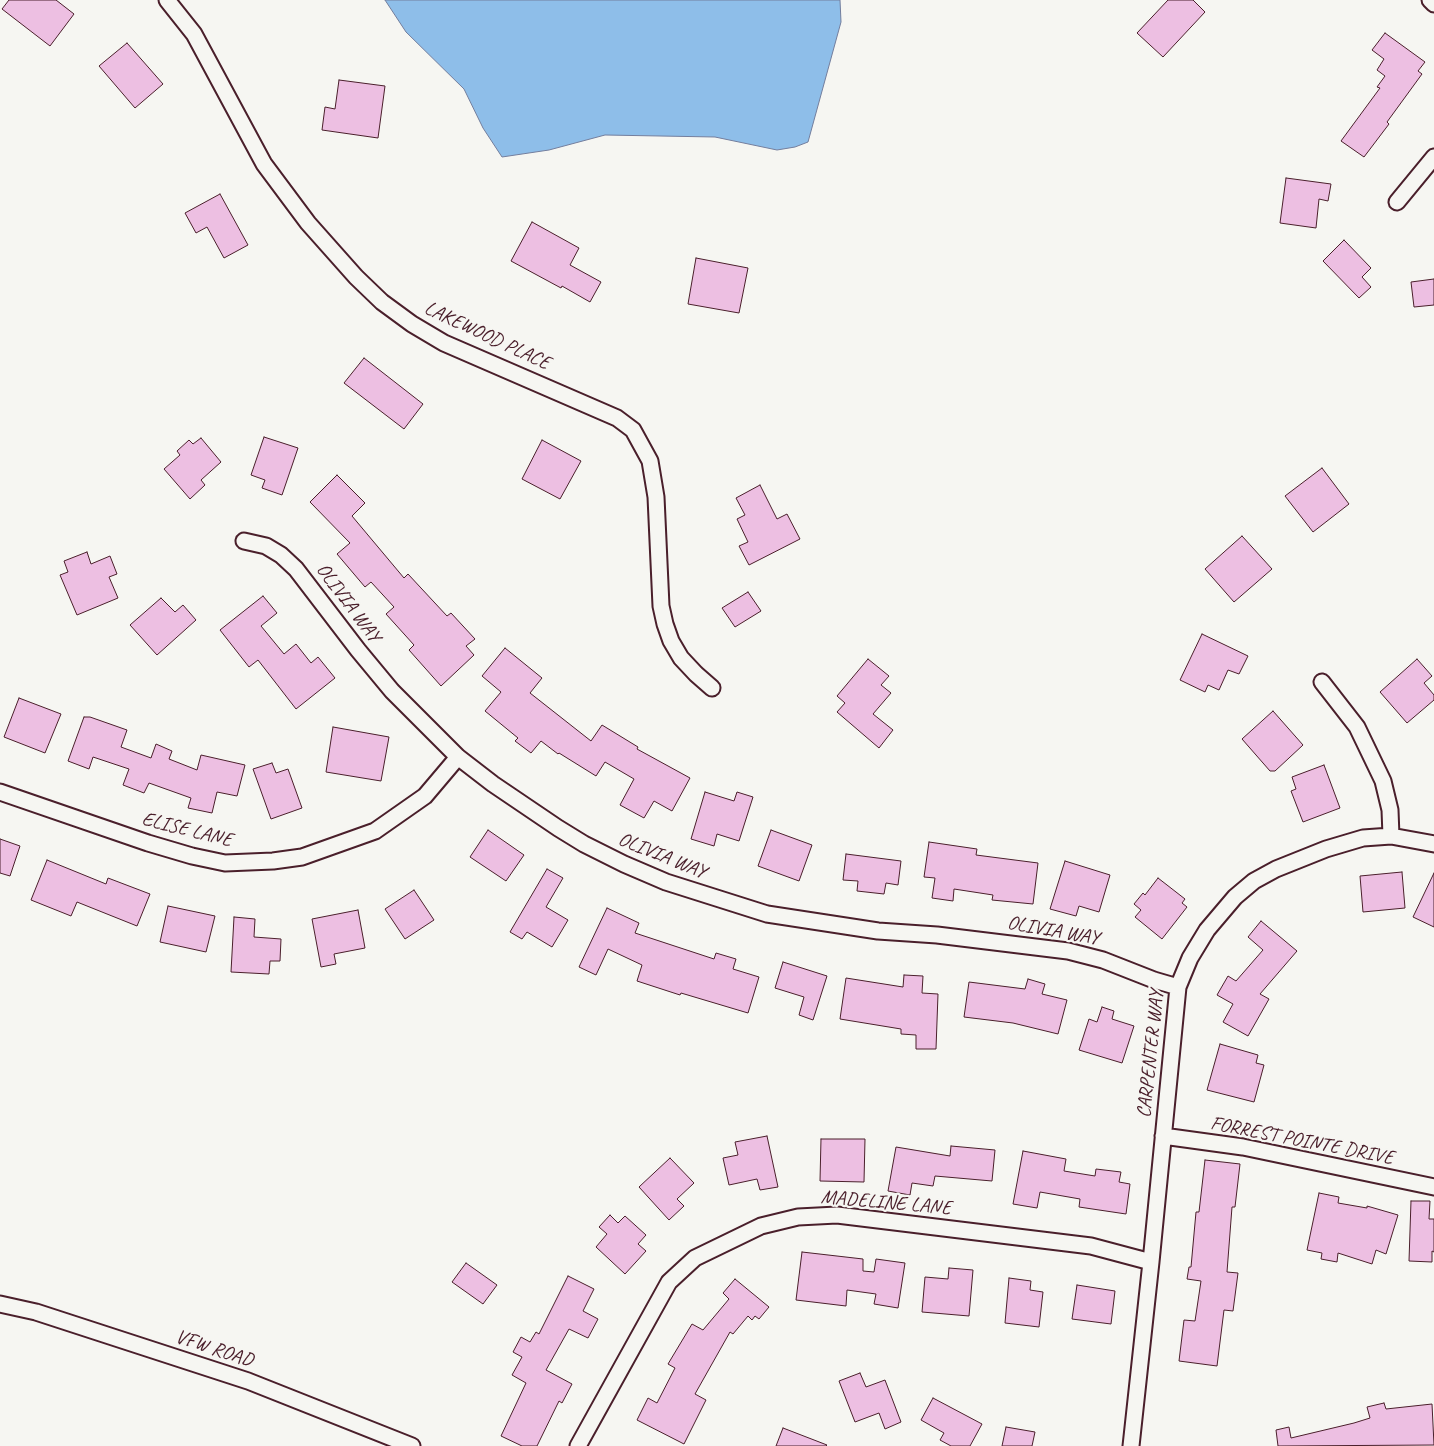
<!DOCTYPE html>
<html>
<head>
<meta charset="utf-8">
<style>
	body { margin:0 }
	canvas { display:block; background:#f6f6f2 }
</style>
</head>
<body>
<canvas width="1434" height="1446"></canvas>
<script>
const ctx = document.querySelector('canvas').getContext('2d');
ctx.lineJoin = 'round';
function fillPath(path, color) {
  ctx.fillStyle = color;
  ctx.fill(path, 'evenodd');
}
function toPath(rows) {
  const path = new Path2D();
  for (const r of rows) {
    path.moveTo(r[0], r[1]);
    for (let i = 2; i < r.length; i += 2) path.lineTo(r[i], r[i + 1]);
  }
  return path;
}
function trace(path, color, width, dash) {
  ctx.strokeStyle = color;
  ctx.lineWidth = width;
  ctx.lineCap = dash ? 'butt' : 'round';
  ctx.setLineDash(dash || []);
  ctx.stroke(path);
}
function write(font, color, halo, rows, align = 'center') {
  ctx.font = font + ' Caveat,sans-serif';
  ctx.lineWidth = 4.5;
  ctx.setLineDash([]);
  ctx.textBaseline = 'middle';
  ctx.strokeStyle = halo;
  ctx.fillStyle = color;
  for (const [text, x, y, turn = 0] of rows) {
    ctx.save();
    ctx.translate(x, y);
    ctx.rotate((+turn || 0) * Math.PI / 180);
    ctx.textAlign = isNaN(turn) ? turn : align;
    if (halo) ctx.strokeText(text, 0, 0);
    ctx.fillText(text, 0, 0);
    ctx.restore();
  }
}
const water = toPath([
	[385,0,840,0,841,22,808,142,795,147,777,150,715,137,605,135,549,150,502,157,483,128,464,89,406,32,385,0]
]);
fillPath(water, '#8ebee9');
trace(water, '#737e9d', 1);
const building = toPath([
	[9,0,56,0,74,14,50,46,2,9,9,0],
	[1168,0,1193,0,1205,12,1163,57,1137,33,1168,0],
	[1385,33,1425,62,1418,71,1422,74,1387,122,1389,124,1364,157,1341,141,1380,88,1377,87,1385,76,1377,70,1384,59,1372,50,1385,33],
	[127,43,163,84,135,108,99,66,127,43],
	[339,80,385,86,378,138,322,130,325,107,335,109,339,80],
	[1286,178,1331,184,1328,201,1319,199,1316,228,1280,223,1286,178],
	[220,194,248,245,224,258,207,227,196,233,185,213,220,194],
	[532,222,579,248,570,265,601,282,590,302,562,286,561,288,511,261,532,222],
	[1344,240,1371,268,1362,277,1371,287,1359,298,1323,261,1344,240],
	[696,258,748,268,739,313,688,304,696,258],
	[1434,279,1434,305,1414,307,1411,282,1434,279],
	[364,358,423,404,404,429,344,383,364,358],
	[264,437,298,448,282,495,262,488,265,480,251,475,264,437],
	[201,438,221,462,201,480,205,485,190,499,164,469,180,455,177,451,189,440,193,444,201,438],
	[542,440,581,461,560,499,522,479,542,440],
	[1322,468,1349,504,1313,532,1285,496,1322,468],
	[337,475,365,503,352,516,404,578,408,574,447,616,451,613,475,639,466,646,474,655,441,686,409,650,414,645,386,614,394,607,371,582,365,587,337,554,350,543,310,502,337,475],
	[760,485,777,519,787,514,800,539,749,565,739,546,748,542,737,519,745,515,736,498,760,485],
	[1242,536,1272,569,1234,602,1205,569,1242,536],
	[87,552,91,564,110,556,117,574,109,577,118,598,77,615,60,575,68,572,64,561,87,552],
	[748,592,761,611,735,627,722,608,748,592],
	[263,596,277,613,261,626,284,654,296,644,311,663,318,657,335,678,296,709,258,660,249,667,220,630,263,596],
	[161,598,175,612,183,605,196,620,157,655,130,625,161,598],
	[1202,634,1248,656,1239,674,1228,670,1219,690,1208,685,1205,692,1180,680,1202,634],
	[505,648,542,678,530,693,591,741,602,725,638,747,637,749,690,778,672,811,654,801,644,818,620,805,634,779,605,762,596,776,559,753,558,754,541,741,531,753,515,741,518,738,485,711,501,692,482,676,505,648],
	[868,659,889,676,881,685,891,693,873,714,893,730,879,748,837,712,845,703,837,696,868,659],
	[1417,659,1432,676,1424,683,1434,695,1434,700,1407,723,1380,692,1417,659],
	[19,698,61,714,45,753,4,737,19,698],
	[1273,711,1303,745,1275,771,1270,771,1242,739,1273,711],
	[84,717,90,717,127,730,121,747,151,758,156,744,172,751,169,759,197,770,201,755,245,765,237,796,217,792,212,813,188,808,191,798,149,783,144,793,123,785,129,769,93,757,89,769,68,761,84,717],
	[333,727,389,737,381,781,326,772,333,727],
	[272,763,276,773,288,769,302,808,271,819,253,769,272,763],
	[1324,765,1340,808,1303,822,1291,791,1296,789,1292,777,1324,765],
	[705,792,734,801,737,792,753,797,739,841,717,834,714,846,691,839,705,792],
	[488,830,524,855,506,881,470,857,488,830],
	[771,830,812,845,799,881,758,866,771,830],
	[0,839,20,846,10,876,0,873,0,839],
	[929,842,977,849,976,855,1038,863,1033,904,992,900,993,895,954,889,953,901,932,898,935,878,924,877,929,842],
	[846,854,901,861,898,885,886,883,884,894,857,891,858,881,843,880,846,854],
	[47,860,106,884,108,878,150,894,137,926,77,902,71,916,31,900,47,860],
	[1065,861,1110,875,1099,912,1079,906,1076,916,1050,909,1065,861],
	[547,869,563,878,546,907,568,920,552,947,527,932,522,939,510,932,547,869],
	[1402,872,1405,908,1363,912,1360,876,1402,872],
	[1434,873,1434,927,1413,917,1434,873],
	[1158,878,1185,899,1182,903,1187,907,1162,939,1135,917,1141,910,1134,904,1143,893,1145,895,1158,878],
	[414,890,434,920,405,939,385,909,414,890],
	[168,906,215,916,206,952,160,942,168,906],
	[607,908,639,923,635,933,714,959,716,953,736,959,733,969,759,977,748,1013,681,993,680,995,637,981,642,965,608,949,596,975,579,967,607,908],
	[358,910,365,948,334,954,336,964,321,967,312,919,358,910],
	[234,917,255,919,254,937,281,939,280,961,270,961,269,974,231,972,234,917],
	[1261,921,1297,951,1260,994,1269,999,1248,1036,1223,1022,1233,1004,1217,995,1228,976,1236,981,1263,950,1248,937,1261,921],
	[783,962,827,976,813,1020,799,1015,804,997,775,988,783,962],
	[904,975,923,976,922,993,938,994,936,1049,916,1049,916,1035,901,1034,901,1029,840,1019,846,978,903,987,904,975],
	[1028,979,1045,984,1042,994,1067,1000,1058,1034,1013,1023,964,1017,969,982,1025,989,1028,979],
	[1102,1007,1114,1011,1112,1019,1134,1026,1122,1063,1079,1050,1089,1019,1097,1022,1102,1007],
	[1220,1044,1258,1055,1256,1063,1264,1065,1254,1102,1207,1090,1220,1044],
	[767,1136,778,1187,760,1190,757,1179,729,1185,723,1158,738,1155,735,1142,767,1136],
	[821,1139,865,1139,864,1182,820,1181,821,1139],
	[951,1146,995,1150,992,1181,935,1176,933,1186,912,1183,910,1195,888,1191,896,1147,950,1156,951,1146],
	[1023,1151,1066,1159,1064,1171,1095,1176,1096,1169,1121,1172,1119,1182,1130,1184,1126,1214,1079,1207,1080,1199,1040,1192,1037,1208,1013,1204,1023,1151],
	[670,1158,694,1183,677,1199,684,1206,669,1220,639,1187,670,1158],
	[1205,1160,1240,1164,1235,1207,1232,1207,1227,1272,1238,1273,1233,1311,1224,1310,1217,1366,1179,1361,1184,1320,1195,1321,1201,1281,1187,1279,1189,1267,1191,1267,1196,1212,1199,1212,1205,1160],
	[1319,1193,1339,1197,1338,1203,1367,1208,1367,1206,1398,1215,1386,1254,1376,1250,1372,1264,1338,1253,1337,1262,1321,1259,1322,1253,1307,1250,1319,1193],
	[1411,1201,1430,1201,1429,1219,1434,1219,1434,1252,1432,1251,1432,1262,1409,1261,1411,1201],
	[610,1215,618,1223,625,1216,646,1235,638,1244,646,1251,625,1274,596,1247,607,1234,599,1227,610,1215],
	[802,1252,863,1259,863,1271,874,1272,876,1259,905,1263,898,1308,874,1304,876,1294,847,1290,846,1306,796,1300,802,1252],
	[466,1263,497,1285,483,1304,452,1282,466,1263],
	[949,1268,973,1270,969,1316,922,1312,925,1277,948,1279,949,1268],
	[568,1276,594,1289,583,1311,598,1319,588,1338,569,1329,546,1370,572,1384,562,1403,559,1401,537,1446,522,1446,501,1436,526,1383,512,1375,522,1357,513,1352,521,1337,530,1342,536,1332,539,1334,568,1276],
	[1009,1278,1031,1281,1030,1290,1043,1292,1039,1327,1005,1323,1009,1278],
	[735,1279,769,1307,759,1319,755,1316,752,1320,748,1316,733,1334,730,1332,695,1394,706,1400,684,1444,637,1420,648,1398,657,1403,675,1368,668,1364,692,1324,703,1330,729,1299,723,1293,735,1279],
	[1077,1285,1115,1291,1111,1324,1072,1319,1077,1285],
	[860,1373,866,1387,885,1380,901,1422,885,1429,879,1413,855,1422,839,1381,860,1373],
	[933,1398,982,1424,970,1446,951,1446,940,1440,944,1433,921,1420,933,1398],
	[1384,1403,1386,1409,1432,1404,1434,1445,1278,1446,1276,1430,1289,1427,1291,1438,1354,1423,1370,1418,1367,1407,1384,1403],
	[1006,1427,1035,1432,1032,1446,1002,1446,1006,1427],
	[783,1428,827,1445,826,1446,776,1446,783,1428]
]);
fillPath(building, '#edbfe2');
trace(building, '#4a1f2b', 1);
const minor = toPath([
	[167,0,194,34,264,164,308,223,356,277,382,302,412,324,444,343,617,418,633,430,650,461,656,497,661,606,665,624,671,641,681,658,696,674,712,688],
	[1430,0,1434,4],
	[1397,202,1434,157],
	[244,541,266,546,281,555,296,569,358,650,392,691,458,757,493,784,558,828,584,844,624,864,666,882,767,914,878,931,937,935,1068,951,1103,960,1154,980,1178,987],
	[1322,682,1357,727,1383,781,1390,810,1391,836],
	[0,792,148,843,192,856,225,863,273,861,302,857,375,831,425,796,458,757],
	[1163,1136,1243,1147,1434,1187],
	[0,1304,36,1312,248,1381,412,1446],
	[578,1446,669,1282,695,1258,761,1226,798,1217,837,1215,1091,1246,1151,1262],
	[1131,1446,1151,1262,1178,987,1190,958,1207,930,1235,897,1254,881,1276,869,1326,849,1363,838,1391,836,1434,844]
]);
trace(minor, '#4a1f2b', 19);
trace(minor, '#f6f6f2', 15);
write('20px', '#4a1f2b', '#f6f6f2', [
	["LAKEWOOD PLACE",487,336,25],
	["OLIVIA WAY",348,603,53],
	["ELISE LANE",187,830,14],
	["OLIVIA WAY",662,856,22],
	["OLIVIA WAY",1053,931,10],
	["CARPENTER WAY",1151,1054,-84],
	["FORREST POINTE DRIVE",1302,1141,11],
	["MADELINE LANE",886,1203,5],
	["VFW ROAD",214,1349,18]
]);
</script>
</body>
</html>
